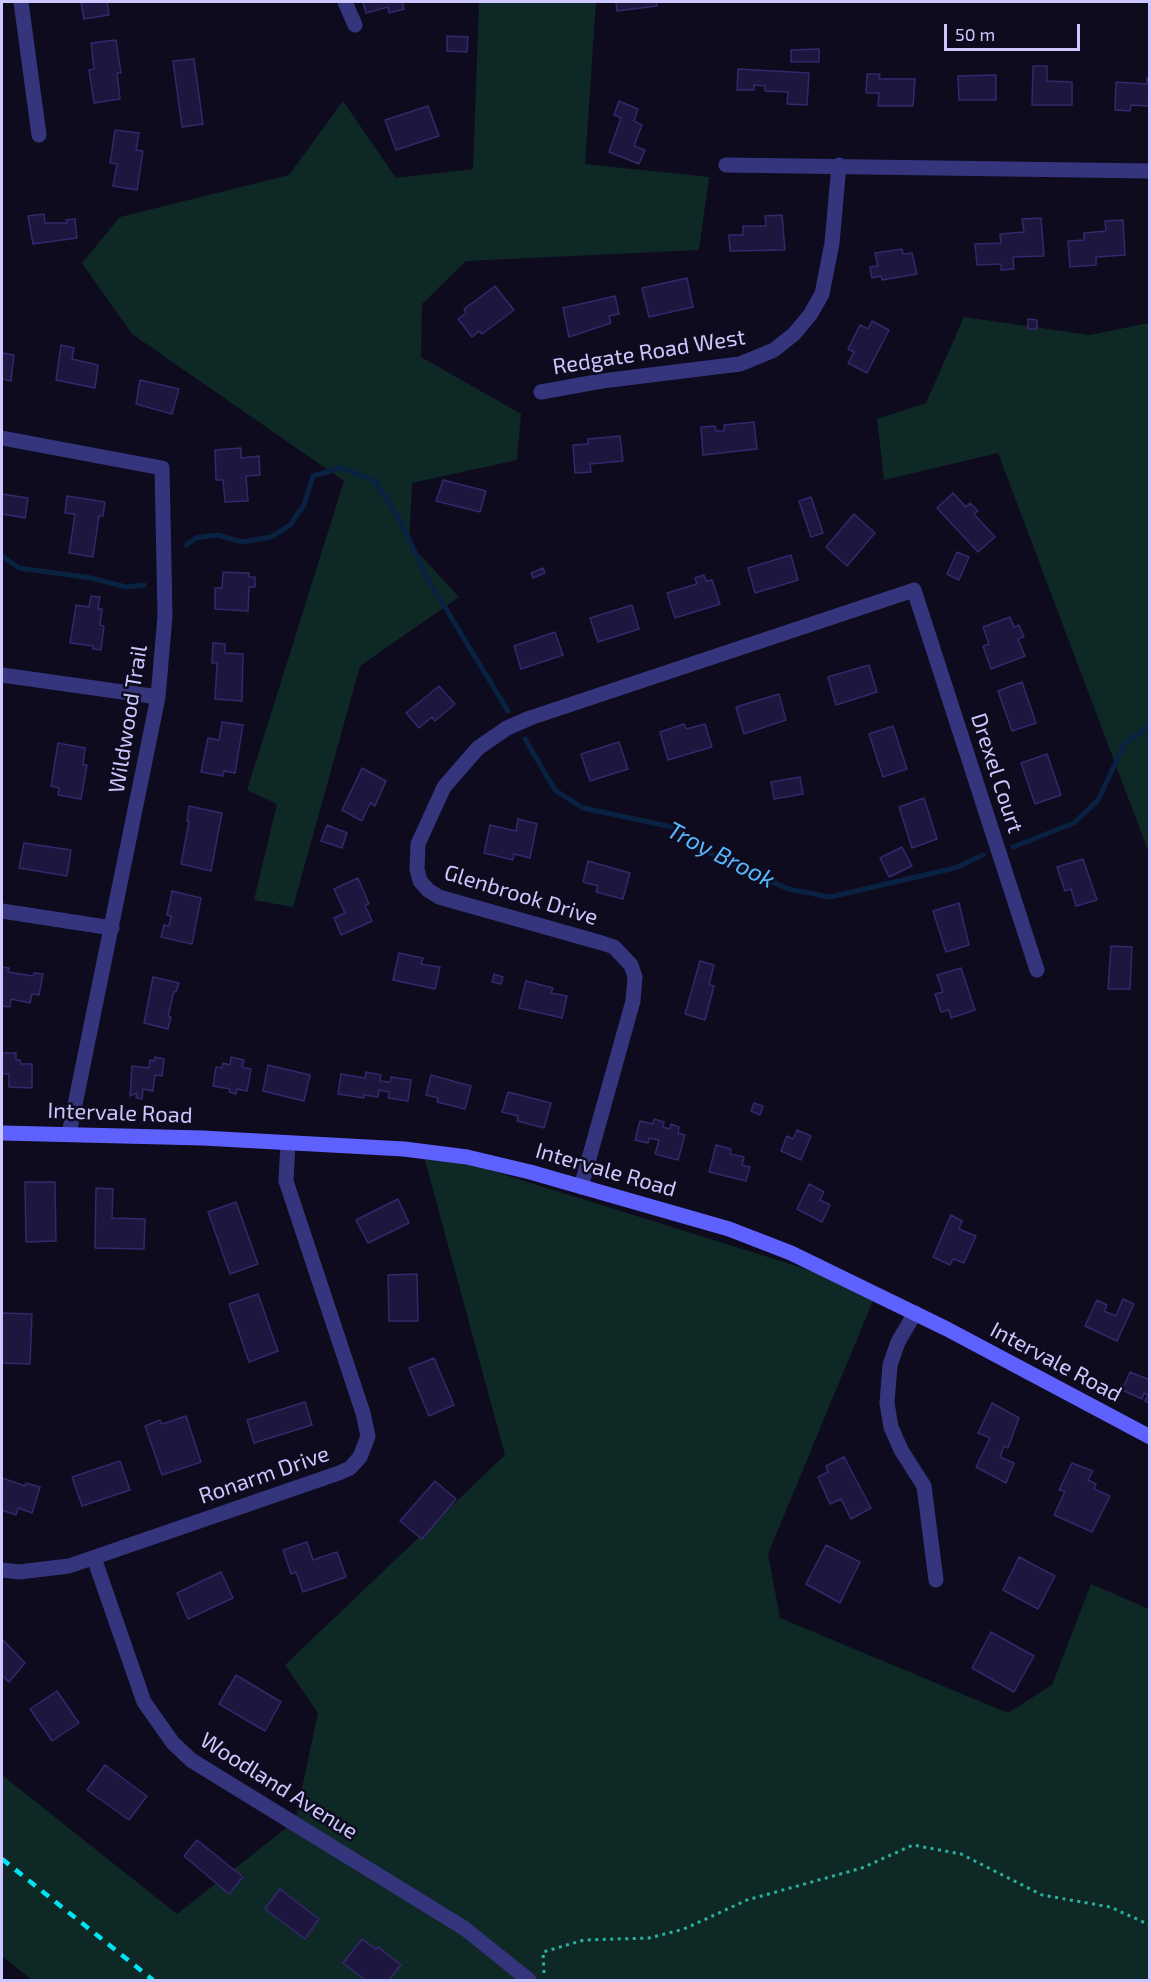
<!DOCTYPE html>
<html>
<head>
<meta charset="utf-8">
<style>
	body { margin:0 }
	#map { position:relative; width:1151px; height:1982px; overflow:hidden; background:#0e0b1e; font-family:"Exo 2",sans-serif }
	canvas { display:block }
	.frame { position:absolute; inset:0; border:3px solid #ccc8ff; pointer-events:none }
	.scale { position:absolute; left:944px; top:24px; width:136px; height:27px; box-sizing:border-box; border:3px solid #ccc8ff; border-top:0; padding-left:8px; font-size:18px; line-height:21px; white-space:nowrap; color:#ccc8ff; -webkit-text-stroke:4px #0e0b1e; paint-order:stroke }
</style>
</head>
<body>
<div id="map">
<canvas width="1151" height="1982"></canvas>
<div class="frame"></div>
<div class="scale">50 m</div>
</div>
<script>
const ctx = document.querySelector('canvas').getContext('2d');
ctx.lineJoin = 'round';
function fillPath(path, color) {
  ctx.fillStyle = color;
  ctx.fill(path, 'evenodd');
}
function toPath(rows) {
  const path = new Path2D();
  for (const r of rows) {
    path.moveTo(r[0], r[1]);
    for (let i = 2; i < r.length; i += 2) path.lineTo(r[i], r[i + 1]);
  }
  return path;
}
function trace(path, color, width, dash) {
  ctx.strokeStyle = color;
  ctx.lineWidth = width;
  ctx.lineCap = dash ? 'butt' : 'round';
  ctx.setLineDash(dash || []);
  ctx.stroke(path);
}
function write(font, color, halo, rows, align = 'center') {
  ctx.font = font + ' "Exo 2",sans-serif';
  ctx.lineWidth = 5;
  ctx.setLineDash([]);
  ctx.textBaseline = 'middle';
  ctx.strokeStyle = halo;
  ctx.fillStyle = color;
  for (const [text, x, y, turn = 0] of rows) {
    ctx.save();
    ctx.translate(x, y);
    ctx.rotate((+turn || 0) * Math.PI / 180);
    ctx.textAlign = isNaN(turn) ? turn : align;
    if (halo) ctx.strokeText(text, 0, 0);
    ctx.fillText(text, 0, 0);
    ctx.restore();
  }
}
fillPath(toPath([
	[479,2,596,2,585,164,709,177,699,250,466,261,422,304,421,357,521,414,517,460,412,483,409,543,459,597,360,666,293,907,254,900,277,804,247,790,344,481,132,334,82,263,120,217,289,175,343,101,396,178,473,169],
	[964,317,1090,335,1149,323,1149,853,998,453,884,480,877,419,926,403],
	[422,1149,877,1291,768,1554,780,1618,1008,1713,1052,1685,1091,1584,1149,1609,1149,1980,32,1980,2,1956,2,1775,177,1914,295,1821,318,1713,285,1665,505,1455]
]), '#0e2826');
trace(toPath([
	[186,545,196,538,218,535,242,542,271,537,290,525,304,505,313,476,341,468,375,481,398,517,429,581,508,711],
	[2,556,19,568,91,578,126,587,144,585],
	[525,739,555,790,583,808,677,828,698,848,788,889,830,897,955,868,983,855],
	[1013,847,1074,823,1098,800,1125,743,1150,726]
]), '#0a2242', 5);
const building = toPath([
	[81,2,107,2,109,15,84,19,81,2],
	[363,2,402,2,404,9,389,13,388,7,366,13,363,2],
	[616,2,656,2,657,6,617,11,616,2],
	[447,36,468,37,467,52,447,51,447,36],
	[116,40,121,73,117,73,120,99,94,103,89,70,94,69,91,43,116,40],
	[819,49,819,62,791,62,791,50,819,49],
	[194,59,203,124,182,127,173,61,194,59],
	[1033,66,1047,66,1047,81,1072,82,1072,105,1032,105,1033,66],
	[738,69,809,73,807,105,787,104,788,92,765,91,765,86,754,85,754,90,737,90,738,69],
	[867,74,880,74,879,79,915,79,913,106,878,106,879,93,866,93,867,74],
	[996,75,996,100,959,100,958,76,996,75],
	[1147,78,1150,78,1148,106,1131,105,1130,111,1115,110,1116,82,1147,84,1147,78],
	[619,101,638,109,634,121,642,125,634,146,645,150,639,164,609,152,621,118,614,115,619,101],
	[428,106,439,136,396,150,385,120,428,106],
	[115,130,139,133,136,150,143,151,137,190,113,186,117,164,110,163,115,130],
	[44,214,45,223,67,223,66,220,75,219,77,238,33,244,28,216,44,214],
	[782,215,785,250,730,251,729,235,743,235,743,226,766,226,765,216,782,215],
	[1041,218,1044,256,1013,257,1014,269,1001,270,1001,264,977,265,975,244,1001,243,1000,234,1024,232,1022,219,1041,218],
	[1123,220,1125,255,1096,257,1096,265,1070,267,1068,241,1084,240,1084,233,1106,231,1105,221,1123,220],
	[902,249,903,254,912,253,917,274,882,280,881,276,872,278,870,267,878,266,875,253,902,249],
	[687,278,693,307,649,317,642,288,687,278],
	[495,286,514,310,482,334,479,331,472,337,458,319,466,313,464,309,495,286],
	[615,296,619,314,609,316,611,323,569,337,563,308,615,296],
	[1028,319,1037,320,1037,329,1028,329,1028,319],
	[872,321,889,330,867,373,848,363,854,352,848,349,860,325,868,329,872,321],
	[61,345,74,348,72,359,98,365,95,388,56,380,61,345],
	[2,353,14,355,11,381,2,379,2,353],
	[140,380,179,389,172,414,136,404,140,380],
	[754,422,757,449,703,455,701,427,715,426,716,431,724,431,724,425,754,422],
	[620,436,623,461,590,464,591,472,575,473,573,445,588,444,588,439,620,436],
	[241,448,241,458,259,456,260,475,246,476,248,501,225,502,223,480,216,480,215,450,241,448],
	[443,480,486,491,480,512,436,501,443,480],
	[953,493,966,507,970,503,978,511,974,514,995,537,978,552,937,508,953,493],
	[2,494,28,498,25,518,2,514,2,494],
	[67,496,105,502,103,516,99,516,93,557,69,553,75,514,65,513,67,496],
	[811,497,823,533,811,537,799,501,811,497],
	[854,514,875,533,847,566,826,547,854,514],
	[957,552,969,557,959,580,947,574,957,552],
	[791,555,798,580,755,593,748,568,791,555],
	[543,568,545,573,533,578,531,573,543,568],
	[223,572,249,573,249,577,255,577,255,587,249,587,248,611,215,609,215,588,222,588,223,572],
	[704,575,706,581,712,580,720,604,675,618,667,593,697,584,695,578,704,575],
	[91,596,100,597,98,609,102,609,100,625,104,626,101,650,93,649,93,646,70,643,76,605,89,607,91,596],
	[632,605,639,629,598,642,590,618,632,605],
	[1010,617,1014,627,1019,625,1024,637,1018,639,1025,656,991,669,983,646,989,644,983,627,1010,617],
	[555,632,563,655,521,669,514,646,555,632],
	[213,643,225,644,225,653,243,654,242,701,215,699,217,663,212,663,213,643],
	[869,665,877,692,836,705,828,677,869,665],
	[1022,682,1036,723,1012,731,998,691,1022,682],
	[439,686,455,704,435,721,432,717,419,728,406,713,439,686],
	[779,694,786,720,744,734,736,707,779,694],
	[222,722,243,725,235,773,224,771,223,776,201,772,208,738,219,740,222,722],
	[684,724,686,729,705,724,712,747,668,760,660,732,684,724],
	[893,726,907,769,883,777,869,734,893,726],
	[619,742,628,769,590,781,581,754,619,742],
	[58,743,85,748,83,765,87,765,81,799,58,795,59,788,51,786,58,743],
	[1047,754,1061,795,1035,804,1021,763,1047,754],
	[362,768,386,781,375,806,370,803,362,821,342,810,362,768],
	[800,777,803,794,774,799,771,782,800,777],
	[924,798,937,839,912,848,899,807,924,798],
	[189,806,222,813,211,871,181,864,189,821,187,821,189,806],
	[518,819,537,824,530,858,514,854,513,860,484,853,490,825,516,831,518,819],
	[327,825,347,833,342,848,321,841,327,825],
	[24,843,71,850,67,876,19,868,24,843],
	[902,847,912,866,889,877,880,858,902,847],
	[1083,859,1097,900,1076,906,1071,889,1065,891,1057,867,1083,859],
	[588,861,630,873,623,899,596,892,598,886,583,882,588,861],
	[358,878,369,904,365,905,372,921,341,935,334,918,345,913,334,889,358,878],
	[172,891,201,898,192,944,161,937,164,925,169,926,171,916,167,915,172,891],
	[959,903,969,945,946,952,933,911,959,903],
	[1111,946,1132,947,1130,989,1108,989,1111,946],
	[399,953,423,958,421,964,440,967,435,989,393,980,399,953],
	[700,961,714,965,709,985,714,986,705,1020,685,1014,700,961],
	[2,967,9,968,8,972,33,976,34,973,43,974,39,995,32,994,30,1003,11,999,10,1007,2,1006,2,967],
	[961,968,975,1010,951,1018,949,1010,941,1012,935,994,943,992,937,975,961,968],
	[494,974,503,977,501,984,492,982,494,974],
	[153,977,179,983,176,992,174,991,168,1016,171,1017,168,1029,144,1023,153,977],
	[526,981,553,988,551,993,567,996,562,1018,519,1008,526,981],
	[2,1053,16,1053,16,1060,20,1060,21,1064,32,1064,32,1088,9,1087,9,1074,2,1074,2,1053],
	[155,1057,164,1059,162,1076,155,1075,153,1091,143,1089,142,1099,136,1098,137,1093,130,1096,132,1066,149,1068,150,1060,154,1061,155,1057],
	[231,1057,244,1060,242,1067,251,1069,247,1091,237,1089,236,1094,229,1092,230,1089,213,1086,216,1067,222,1068,223,1063,230,1065,231,1057],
	[268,1065,310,1075,304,1101,263,1091,268,1065],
	[366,1072,381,1075,380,1081,390,1082,391,1077,411,1080,408,1101,388,1098,389,1092,379,1090,378,1097,364,1095,364,1098,338,1094,341,1074,365,1078,366,1072],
	[431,1075,471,1086,465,1109,437,1102,438,1098,426,1095,431,1075],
	[508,1092,551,1103,544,1128,517,1121,518,1116,502,1112,508,1092],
	[754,1103,763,1106,760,1115,751,1111,754,1103],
	[654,1119,664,1122,663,1127,670,1129,671,1124,679,1127,678,1133,685,1135,678,1160,655,1154,659,1140,649,1138,648,1143,635,1140,640,1121,653,1124,654,1119],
	[797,1130,811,1136,801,1160,781,1151,787,1136,793,1139,797,1130],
	[716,1145,731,1149,730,1154,744,1157,742,1165,750,1167,746,1181,709,1172,716,1145],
	[25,1182,55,1182,56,1241,26,1242,25,1182],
	[809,1184,824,1192,820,1200,830,1205,822,1222,797,1209,809,1184],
	[96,1188,113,1189,112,1218,145,1219,144,1249,95,1248,96,1188],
	[398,1199,409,1223,368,1243,356,1220,398,1199],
	[236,1202,258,1264,230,1274,208,1212,236,1202],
	[951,1215,962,1221,959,1229,976,1236,964,1263,953,1259,950,1265,933,1257,951,1215],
	[417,1274,418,1321,389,1321,388,1275,417,1274],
	[258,1294,278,1351,249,1362,229,1304,258,1294],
	[1123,1299,1134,1304,1117,1341,1085,1326,1097,1300,1107,1305,1104,1311,1116,1316,1123,1299],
	[2,1313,32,1314,30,1364,2,1363,2,1313],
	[434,1358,454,1405,429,1416,409,1368,434,1358],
	[1130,1372,1150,1380,1150,1403,1145,1401,1148,1395,1144,1393,1142,1399,1122,1390,1130,1372],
	[305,1402,312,1425,254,1443,247,1420,305,1402],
	[992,1403,1019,1418,1008,1448,1004,1446,1000,1457,1014,1463,1006,1483,976,1467,990,1438,978,1433,992,1403],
	[186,1416,201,1462,162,1475,145,1426,160,1420,162,1424,186,1416],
	[844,1457,871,1508,851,1519,841,1499,830,1504,818,1477,828,1472,826,1466,844,1457],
	[120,1461,130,1490,82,1506,72,1477,120,1461],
	[1072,1463,1093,1471,1088,1480,1096,1484,1094,1489,1110,1496,1092,1532,1054,1515,1065,1491,1059,1490,1072,1463],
	[2,1478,25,1486,26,1483,40,1487,32,1513,18,1508,16,1515,2,1510,2,1478],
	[435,1481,456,1499,422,1539,400,1521,435,1481],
	[307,1542,313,1560,337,1552,346,1577,303,1592,296,1572,291,1574,283,1550,307,1542],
	[826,1545,860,1562,840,1603,806,1584,826,1545],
	[1019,1557,1055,1576,1038,1609,1003,1590,1019,1557],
	[221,1572,233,1598,188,1619,177,1593,221,1572],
	[991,1632,1034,1656,1014,1692,972,1668,991,1632],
	[2,1639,25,1663,9,1682,2,1676,2,1639],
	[236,1675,281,1702,265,1731,219,1704,236,1675],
	[57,1691,79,1723,52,1741,30,1709,57,1691],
	[105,1765,147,1796,129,1820,87,1790,105,1765],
	[197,1840,243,1877,229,1894,184,1856,197,1840],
	[280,1889,319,1919,305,1939,265,1909,280,1889],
	[362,1939,376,1949,378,1947,401,1965,389,1980,365,1980,343,1963,362,1939]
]);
fillPath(building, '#1d173f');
trace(building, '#33286c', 1.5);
trace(toPath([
	[544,1973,543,1952,584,1940,649,1938,684,1929,747,1900,862,1868,913,1845,961,1854,1042,1895,1110,1907,1150,1925]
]), '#2ab1a4', 3, [3, 4.5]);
trace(toPath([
	[21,2,39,135],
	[345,2,355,25],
	[726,165,1150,171],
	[541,392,602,381,740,364,774,350,794,334,810,315,822,294,832,243,839,165],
	[2,438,162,468,165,616,158,697,69,1134],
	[2,675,158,697],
	[2,911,112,928],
	[581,1187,633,1001,635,977,631,965,614,947,602,943,439,897,428,890,420,881,417,869,418,844,444,787,478,748,507,728,530,718,914,590,1037,970],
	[915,1313,898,1342,890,1365,887,1403,891,1427,901,1450,924,1486,936,1580],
	[94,1558,144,1702,173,1743,191,1760,464,1928,529,1980],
	[2,1570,19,1572,69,1566,339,1473,350,1468,360,1457,368,1436,363,1413,286,1181,288,1143]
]), '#35357e', 15);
trace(toPath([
	[2,1133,203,1138,404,1149,467,1157,530,1172,729,1229,791,1253,947,1329,1150,1437]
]), '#5f61ff', 15);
trace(toPath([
	[2,1859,153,1980]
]), '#00e4f3', 4.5, [9, 8]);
write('22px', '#ccc8ff', '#0e0b1e', [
	["Redgate Road West",649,352,-9],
	["Wildwood Trail",128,719,-81],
	["Drexel Court",997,773,72],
	["Glenbrook Drive",521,895,17],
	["Intervale Road",120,1113,2],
	["Intervale Road",606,1170,16],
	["Intervale Road",1056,1362,28],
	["Ronarm Drive",264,1475,-19],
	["Woodland Avenue",279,1786,32]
]);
write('italic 24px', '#56b7ff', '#0e0b1e', [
	["Troy Brook",721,855,27]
]);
</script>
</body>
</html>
